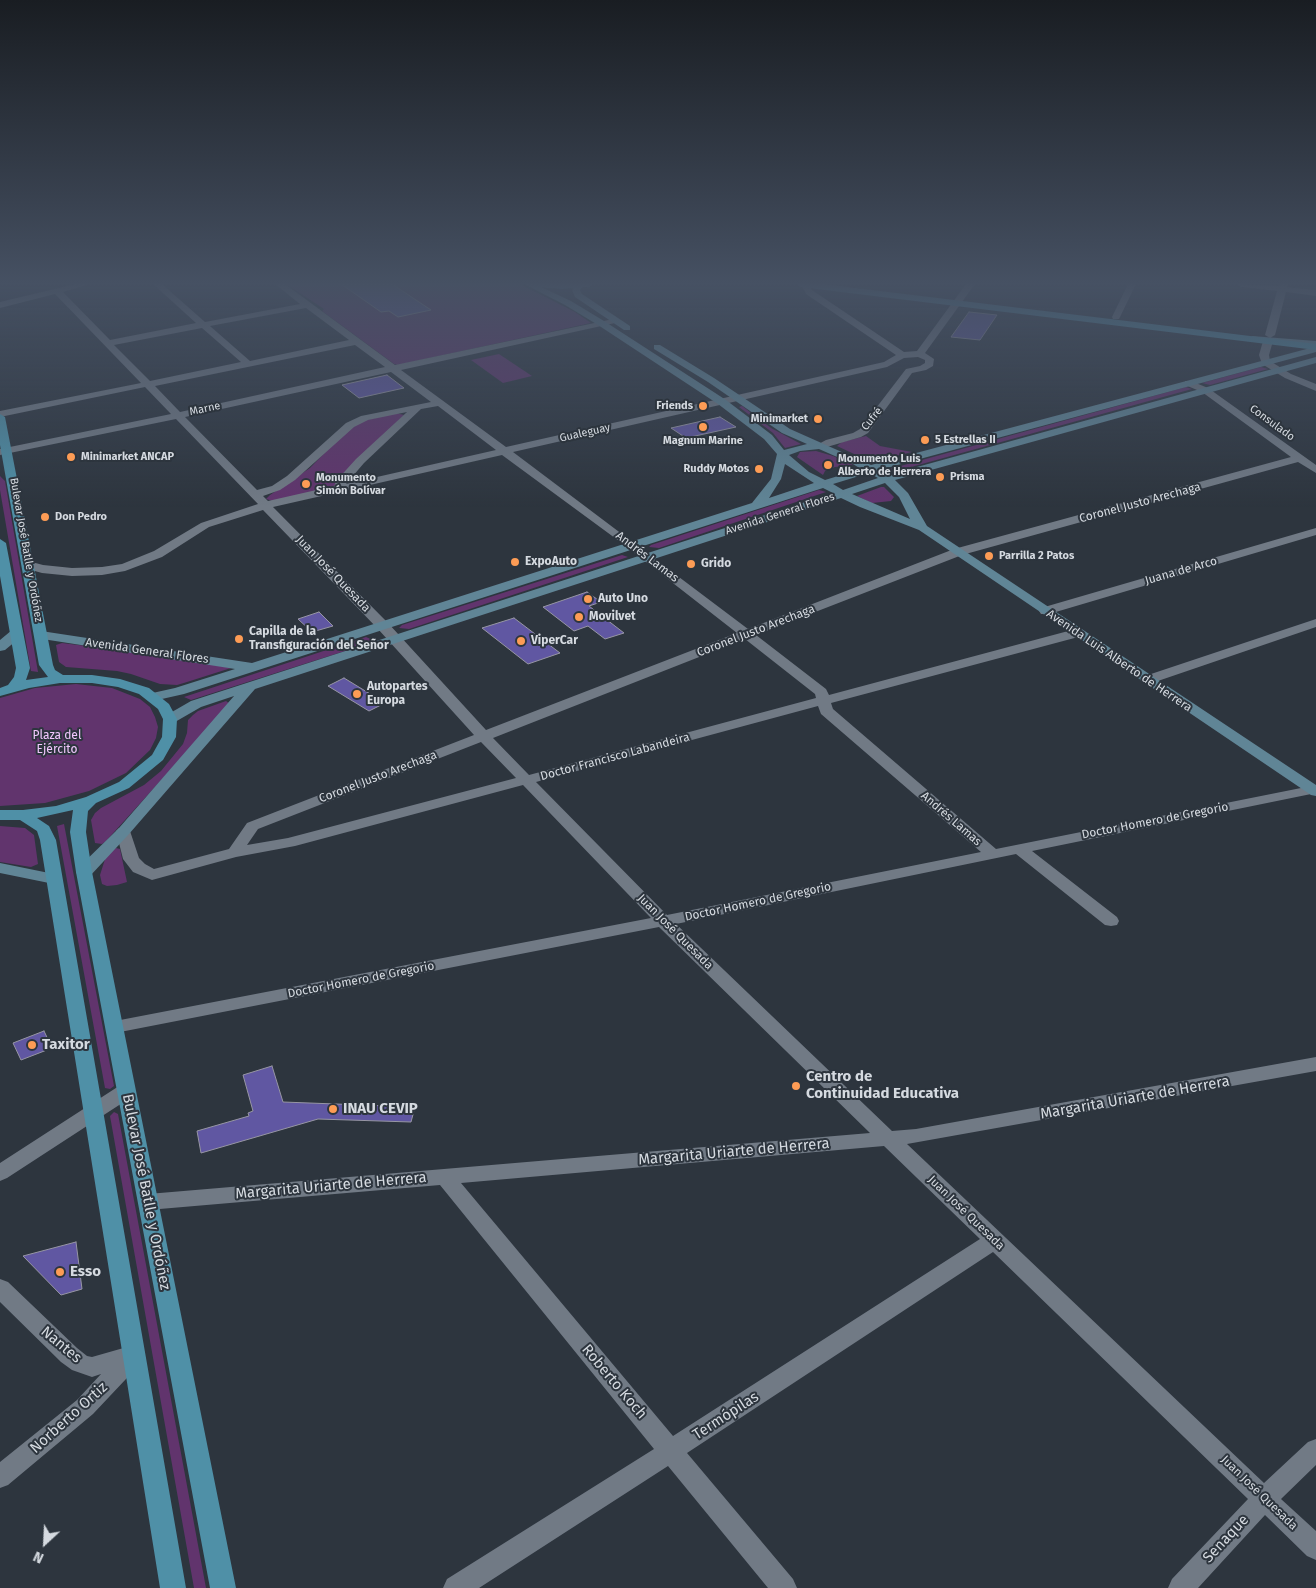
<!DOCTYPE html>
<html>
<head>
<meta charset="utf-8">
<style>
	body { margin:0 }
	#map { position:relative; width:1316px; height:1588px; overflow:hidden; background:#2d353e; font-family:"Fira Sans",sans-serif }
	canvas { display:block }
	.north { position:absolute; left:20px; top:1518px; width:50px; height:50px; -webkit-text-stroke:4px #2d353e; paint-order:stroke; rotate:205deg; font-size:14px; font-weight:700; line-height:20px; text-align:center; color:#d5dae0 }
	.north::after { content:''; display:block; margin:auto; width:18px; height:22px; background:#d5dae0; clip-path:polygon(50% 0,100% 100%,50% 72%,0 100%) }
</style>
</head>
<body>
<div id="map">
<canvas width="1316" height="1588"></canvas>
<div class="north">N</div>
</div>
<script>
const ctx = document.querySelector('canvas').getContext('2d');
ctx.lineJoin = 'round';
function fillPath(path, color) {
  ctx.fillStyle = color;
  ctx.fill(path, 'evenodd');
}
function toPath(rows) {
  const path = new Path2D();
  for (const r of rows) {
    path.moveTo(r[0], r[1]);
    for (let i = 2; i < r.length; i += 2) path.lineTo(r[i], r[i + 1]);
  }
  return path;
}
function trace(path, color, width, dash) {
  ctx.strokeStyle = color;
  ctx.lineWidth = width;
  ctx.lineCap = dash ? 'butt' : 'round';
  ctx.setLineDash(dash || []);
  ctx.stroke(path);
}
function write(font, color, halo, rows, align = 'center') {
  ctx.font = font + ' "Fira Sans",sans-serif';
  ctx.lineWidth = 4;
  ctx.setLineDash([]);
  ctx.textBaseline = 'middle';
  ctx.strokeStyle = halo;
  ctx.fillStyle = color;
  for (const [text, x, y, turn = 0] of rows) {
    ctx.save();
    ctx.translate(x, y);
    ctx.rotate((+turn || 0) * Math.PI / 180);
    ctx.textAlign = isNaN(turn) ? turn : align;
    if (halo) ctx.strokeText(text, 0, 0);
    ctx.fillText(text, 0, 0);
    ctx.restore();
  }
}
fillPath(toPath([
	[286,284,520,284,575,312,591,323,398,365,394,364,322,311,324,309],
	[499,354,532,376,503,383,471,360],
	[1261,367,1268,369,1210,385,1202,383],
	[1186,387,1192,389,893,472,886,470],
	[742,406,771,428,801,444,785,448,773,433,739,407],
	[396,413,404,415,333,487,273,501,266,499,270,495,310,468,343,434,362,421],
	[866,436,880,446,912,452,875,461,867,460,837,446,842,442],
	[816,451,833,456,853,465,835,467,825,471,823,475,797,457,800,452],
	[0,476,5,481,38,672,31,671,0,490],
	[881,487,884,487,894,497,891,501,872,503,857,496],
	[819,490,826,492,659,548,649,547,651,545],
	[622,555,628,557,409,629,399,628,402,625],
	[366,637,373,640,370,643,191,700,184,697],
	[62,643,158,655,231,668,187,682,177,685,160,684,131,674,117,671,66,667,59,662,56,645],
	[76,684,112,688,140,699,150,707,155,717,158,727,156,738,150,750,126,773,89,791,45,803,0,806,0,698,35,688],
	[226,701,230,704,106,841,102,844,95,843,91,820,95,813,101,808,144,785,161,771,183,744,187,733,188,720,193,715,198,711],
	[64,824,114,1086,110,1089,105,1088,57,826],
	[0,826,25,828,34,835,38,864,31,867,0,862],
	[116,848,120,849,127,882,117,885,107,886,102,884,100,875,106,856],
	[114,1112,118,1114,206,1588,194,1588,110,1116]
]), '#61346d');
const building = toPath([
	[341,284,392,284,431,310,398,317,389,311,381,312,341,284],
	[969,312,997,315,980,340,951,337,969,312],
	[387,375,404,388,359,398,342,385,387,375],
	[720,417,736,427,686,438,671,428,720,417],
	[587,592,601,602,589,606,624,633,605,639,588,626,574,631,543,607,587,592],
	[319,612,333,626,312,632,298,619,319,612],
	[514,618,560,653,528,664,482,628,514,618],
	[344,678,385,703,369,711,328,686,344,678],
	[44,1031,52,1048,21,1060,13,1043,44,1031],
	[272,1066,283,1102,415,1107,411,1122,318,1119,201,1153,197,1131,249,1116,248,1113,253,1111,243,1075,272,1066],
	[76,1242,82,1289,61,1295,23,1256,76,1242]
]);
fillPath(building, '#6057a2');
trace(building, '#9796a4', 1);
fillPath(toPath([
	[75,284,90,284,63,292,110,340,196,323,153,284,162,284,205,322,300,304,275,284,285,284,395,365,618,318,618,322,615,323,401,370,506,447,884,362,896,355,806,294,801,284,809,284,812,290,904,352,917,351,966,284,975,284,925,353,934,359,933,366,926,370,912,373,868,433,861,437,820,449,815,446,826,440,853,433,860,429,906,369,920,366,925,363,925,360,918,357,904,358,887,367,513,452,748,629,954,549,1291,457,1202,392,1185,385,1185,381,1191,381,1208,388,1316,465,1316,473,1298,462,962,555,756,635,826,689,829,695,1072,630,1082,630,1083,633,1082,636,831,703,833,709,996,849,1316,785,1316,793,1032,851,1117,917,1119,921,1117,925,1111,926,1105,925,1016,854,676,924,892,1131,916,1129,1316,1057,1316,1071,907,1144,1264,1483,1308,1442,1316,1439,1316,1465,1281,1499,1316,1531,1316,1560,1307,1556,1265,1515,1198,1588,1168,1588,1172,1579,1248,1499,993,1252,687,1453,793,1579,797,1588,768,1588,668,1466,479,1588,443,1588,447,1579,654,1449,440,1185,148,1210,141,1208,138,1202,141,1196,148,1194,870,1133,659,927,115,1033,109,1031,106,1027,109,1023,115,1021,651,918,523,785,295,846,236,857,152,880,133,872,123,859,116,831,119,828,129,828,139,858,145,864,154,869,229,849,247,823,474,735,378,629,263,510,209,527,162,557,125,571,102,575,72,576,42,573,24,568,22,565,24,562,28,561,43,565,72,568,102,567,122,564,154,551,201,523,258,504,176,419,0,455,0,449,171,414,145,387,0,417,0,411,141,383,55,294,0,308,0,302,75,284],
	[306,308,349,340,250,361,210,326,306,308],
	[202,328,241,362,150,381,114,345,202,328],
	[355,345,385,367,180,412,155,386,355,345],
	[391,372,431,402,361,416,346,423,287,476,272,486,257,490,185,417,391,372],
	[438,406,496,450,346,484,364,463,421,409,438,406],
	[407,412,356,459,337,480,334,486,268,501,263,496,280,490,295,480,354,427,368,420,407,412],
	[502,455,619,541,737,633,486,730,388,623,273,507,502,455],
	[745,639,815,694,816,698,529,775,493,738,745,639],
	[818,706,821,714,981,852,667,915,536,782,818,706],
	[481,742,516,778,288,838,247,845,258,829,481,742],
	[884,1146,980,1239,673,1436,461,1183,884,1146],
	[1128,284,1136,284,1120,317,1119,319,1113,319,1112,317,1128,284],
	[1237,284,1279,286,1280,284,1288,284,1287,287,1316,290,1316,296,1286,292,1275,335,1270,338,1265,335,1277,291,1241,287,1237,284],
	[1268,338,1273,341,1269,355,1270,361,1291,374,1316,384,1316,391,1285,378,1262,364,1259,355,1263,341,1268,338],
	[1316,528,1316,535,1049,614,1041,614,1039,611,1041,608,1316,528],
	[1316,619,1316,627,1152,683,1147,684,1140,680,1142,677,1316,619],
	[126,1084,133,1086,135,1091,133,1096,7,1178,0,1181,0,1163,119,1086,126,1084],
	[0,1279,8,1282,77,1348,87,1356,92,1357,134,1345,142,1348,145,1355,142,1362,93,1414,8,1485,0,1488,0,1462,77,1400,101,1374,92,1377,72,1370,61,1362,0,1302,0,1279]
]), '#717a85');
fillPath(toPath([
	[524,284,535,284,571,301,604,321,726,400,772,435,784,450,807,444,782,433,708,382,654,349,654,345,660,345,714,378,790,429,871,465,1314,347,1255,341,1252,340,1252,336,1316,341,1316,352,879,470,888,475,1316,357,1316,363,895,480,908,493,927,526,1316,785,1316,796,1311,795,919,530,860,507,841,498,255,689,129,834,90,876,78,876,76,872,78,868,119,828,234,696,201,707,175,722,165,722,163,719,165,716,191,701,833,493,823,488,184,694,153,701,146,697,148,694,175,688,235,669,36,638,35,635,41,631,252,663,752,503,771,479,777,454,764,439,718,404,598,325,565,305,524,284],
	[819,449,853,464,861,469,825,480,809,472,789,455,800,451,819,449],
	[785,464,814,483,769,498,781,479,785,464],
	[869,473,878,478,843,490,833,484,869,473],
	[885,483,899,497,910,519,852,494,885,483],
	[576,284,585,284,580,290,582,294,630,326,630,330,624,330,575,297,572,290,576,284],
	[17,629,22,630,23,633,22,636,5,650,0,651,0,640,12,630,17,629],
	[0,863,54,874,60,875,62,879,60,883,54,884,0,873,0,863]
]), '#608596');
fillPath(toPath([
	[532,284,593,284,589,287,562,289,536,287,532,284],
	[796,284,823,284,1316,344,1316,350,800,287,796,284],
	[0,414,5,417,53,665,55,670,63,675,92,675,120,679,149,688,169,704,177,719,176,737,163,760,129,788,96,803,88,811,86,832,92,872,236,1588,210,1588,76,872,70,832,73,810,37,818,49,826,56,840,186,1588,160,1588,40,840,37,831,20,820,0,820,0,810,23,810,56,806,86,797,119,782,152,755,162,737,163,719,158,709,139,694,118,687,92,683,60,683,29,688,0,696,0,688,8,685,14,677,16,668,0,576,0,539,6,543,30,668,26,680,48,677,39,665,0,445,0,414]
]), '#4f90a7');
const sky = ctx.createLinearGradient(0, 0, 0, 507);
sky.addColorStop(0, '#191d22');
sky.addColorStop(0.56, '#465163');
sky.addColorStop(1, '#46516300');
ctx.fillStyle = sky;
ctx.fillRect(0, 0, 1316, 507);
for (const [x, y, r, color] of [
	[703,406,5,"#fd9c55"],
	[818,419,5,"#fd9c55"],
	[703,427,5,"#fd9c55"],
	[925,440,5,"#fd9c55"],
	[71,457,5,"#fd9c55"],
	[828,465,5,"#fd9c55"],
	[759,469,5,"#fd9c55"],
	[940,477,5,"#fd9c55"],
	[306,484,5,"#fd9c55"],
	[45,517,5,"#fd9c55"],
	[989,556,5,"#fd9c55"],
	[515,562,5,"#fd9c55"],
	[691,564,5,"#fd9c55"],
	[588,599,5,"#fd9c55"],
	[579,617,5,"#fd9c55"],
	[239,639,5,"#fd9c55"],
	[521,641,5,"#fd9c55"],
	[357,694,5,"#fd9c55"],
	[32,1045,5,"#fd9c55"],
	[796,1086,5,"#fd9c55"],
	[333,1109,5,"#fd9c55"],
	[60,1272,5,"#fd9c55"]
]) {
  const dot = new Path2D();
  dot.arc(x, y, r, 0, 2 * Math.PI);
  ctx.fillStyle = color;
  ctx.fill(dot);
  trace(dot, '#2d353e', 2);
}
write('bold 11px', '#d5dae0', '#2d353e', [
	["Friends",693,406,"right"],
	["Minimarket",808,419,"right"],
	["5 Estrellas II",935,440],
	["Magnum Marine",703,441,"center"],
	["Minimarket ANCAP",81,457],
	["Monumento Luis",838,459],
	["Alberto de Herrera",838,472],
	["Ruddy Motos",749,469,"right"],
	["Prisma",950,477],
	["Monumento",316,478],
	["Simón Bolívar",316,491],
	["Don Pedro",55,517],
	["Parrilla 2 Patos",999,556]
], 'left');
write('11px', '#d5dae0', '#2d353e', [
	["Marne",205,409,-12],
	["Cufré",872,419,-51],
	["Consulado",1272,423,36],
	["Gualeguay",585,433,-13],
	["Avenida General Flores",780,514,-18],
	["Bulevar José Batlle y Ordóñez",26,550,80]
]);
write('12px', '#d5dae0', '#2d353e', [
	["Coronel Justo Arechaga",1140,503,-15],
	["Andrés Lamas",647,557,37],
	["Juana de Arco",1181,571,-16],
	["Juan José Quesada",333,574,46],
	["Coronel Justo Arechaga",756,631,-21],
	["Avenida General Flores",147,651,8],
	["Avenida Luis Alberto de Herrera",1119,661,34],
	["Doctor Francisco Labandeira",615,757,-15],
	["Coronel Justo Arechaga",378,777,-21],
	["Andrés Lamas",951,819,41],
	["Doctor Homero de Gregorio",1155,821,-11],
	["Doctor Homero de Gregorio",758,902,-12],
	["Juan José Quesada",675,932,45],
	["Doctor Homero de Gregorio",361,980,-11],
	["Juan José Quesada",966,1213,44],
	["Juan José Quesada",1259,1493,44]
]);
write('bold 12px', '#d5dae0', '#2d353e', [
	["ExpoAuto",525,562],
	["Grido",701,564],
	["Auto Uno",598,599],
	["Movilvet",589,617],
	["Capilla de la",249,632],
	["Transfiguración del Señor",249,646],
	["ViperCar",531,641],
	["Autopartes",367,687],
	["Europa",367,701]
], 'left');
write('12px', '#f2c7fe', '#2d353e', [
	["Plaza del",57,736],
	["Ejército",57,750]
]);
write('bold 15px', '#d5dae0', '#2d353e', [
	["Taxitor",42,1045],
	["Centro de",806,1077],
	["Continuidad Educativa",806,1094],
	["INAU CEVIP",343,1109],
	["Esso",70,1272]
], 'left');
write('15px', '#d5dae0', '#2d353e', [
	["Margarita Uriarte de Herrera",1135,1098,-10],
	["Margarita Uriarte de Herrera",734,1152,-5],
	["Margarita Uriarte de Herrera",331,1186,-5],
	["Bulevar José Batlle y Ordóñez",146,1192,79],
	["Nantes",61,1345,40],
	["Roberto Koch",614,1382,50],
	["Termópilas",726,1416,-33],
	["Norberto Ortiz",69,1418,-42],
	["Senaque",1226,1539,-47]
]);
</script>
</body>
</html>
